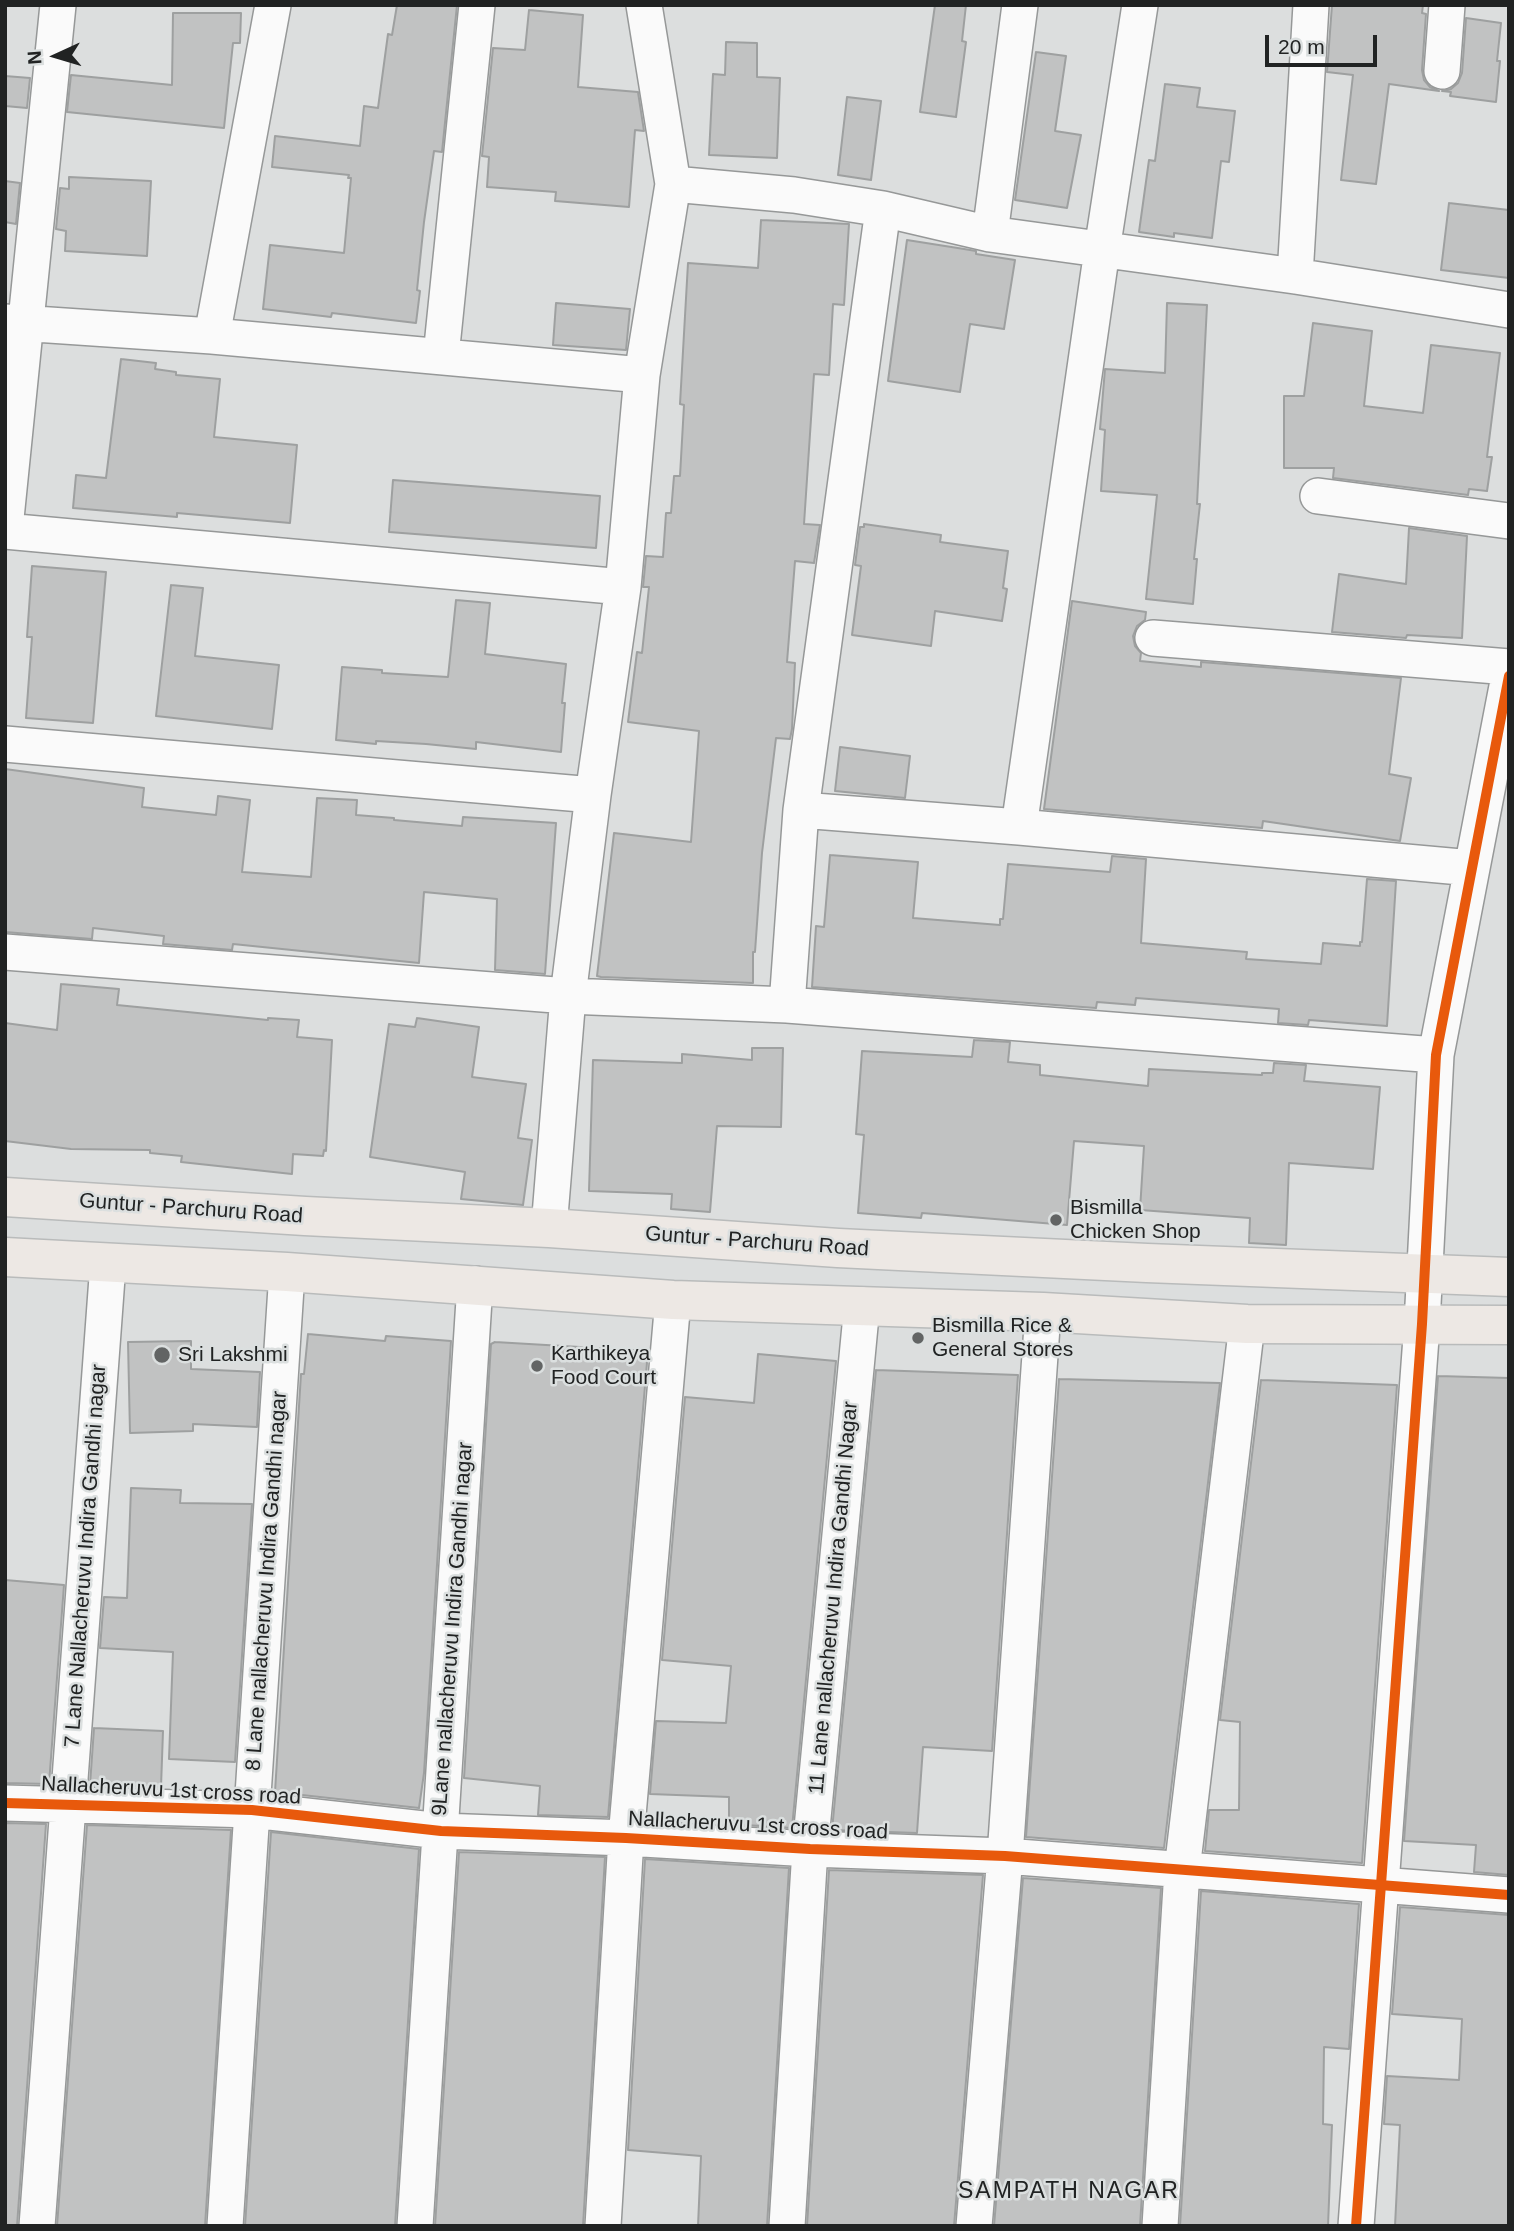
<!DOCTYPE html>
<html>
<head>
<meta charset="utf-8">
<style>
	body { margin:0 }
	#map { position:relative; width:1514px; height:2231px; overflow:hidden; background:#dcdede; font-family:Arial,sans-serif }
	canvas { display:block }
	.frame { position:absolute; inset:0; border:7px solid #212323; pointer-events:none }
	.north { position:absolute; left:21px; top:21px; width:70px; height:70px; -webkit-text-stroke:5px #dbdfdf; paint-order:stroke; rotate:266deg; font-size:19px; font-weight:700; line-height:28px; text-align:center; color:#212323 }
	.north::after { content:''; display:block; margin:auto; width:24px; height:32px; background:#212323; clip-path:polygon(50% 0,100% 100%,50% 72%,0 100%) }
	.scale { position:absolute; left:1265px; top:35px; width:112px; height:32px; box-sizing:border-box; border:4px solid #212323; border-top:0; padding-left:9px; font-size:21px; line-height:24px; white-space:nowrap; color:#212323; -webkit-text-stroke:5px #dbdfdf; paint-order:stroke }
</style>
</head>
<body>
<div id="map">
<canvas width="1514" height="2231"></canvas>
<div class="frame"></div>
<div class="north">N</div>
<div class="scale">20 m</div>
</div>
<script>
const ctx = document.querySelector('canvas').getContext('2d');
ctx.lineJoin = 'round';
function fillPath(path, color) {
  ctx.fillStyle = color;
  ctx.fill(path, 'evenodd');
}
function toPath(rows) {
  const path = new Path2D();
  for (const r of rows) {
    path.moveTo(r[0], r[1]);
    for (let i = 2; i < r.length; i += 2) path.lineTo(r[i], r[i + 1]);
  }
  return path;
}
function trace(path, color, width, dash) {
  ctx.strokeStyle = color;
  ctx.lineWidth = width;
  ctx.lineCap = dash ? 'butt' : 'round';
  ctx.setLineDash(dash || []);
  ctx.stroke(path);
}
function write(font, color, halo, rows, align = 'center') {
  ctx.font = font + ' Arial,sans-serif';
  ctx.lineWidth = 5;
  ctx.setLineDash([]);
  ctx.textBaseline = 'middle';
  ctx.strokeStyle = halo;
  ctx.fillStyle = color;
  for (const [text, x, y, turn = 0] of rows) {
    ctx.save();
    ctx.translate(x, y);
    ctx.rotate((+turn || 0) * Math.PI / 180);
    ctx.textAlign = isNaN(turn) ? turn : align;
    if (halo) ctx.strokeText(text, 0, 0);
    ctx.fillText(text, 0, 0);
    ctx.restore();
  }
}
const building = toPath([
	[397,5,457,5,442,152,434,151,424,222,417,290,420,291,416,323,332,313,331,317,263,309,270,245,344,253,351,178,348,178,349,175,272,167,275,136,360,146,364,106,378,108,388,34,392,35,397,5],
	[935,5,966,5,962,41,966,42,956,117,920,112,935,5],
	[1332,5,1423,5,1422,13,1426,14,1422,70,1424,80,1430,87,1439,91,1389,84,1376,184,1341,180,1353,75,1327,72,1332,5],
	[529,10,583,15,578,87,638,92,644,131,635,130,629,207,555,201,556,192,487,187,489,157,482,156,493,48,525,50,529,10],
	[173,13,241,13,240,43,233,43,224,128,67,112,71,75,172,85,173,13],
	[1466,18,1501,23,1497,61,1500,61,1496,102,1450,96,1451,92,1442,91,1451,89,1458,83,1462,73,1466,18],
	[726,42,757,43,757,77,780,78,777,158,709,155,713,74,725,75,726,42],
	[1036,52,1066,56,1055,131,1081,135,1067,208,1015,200,1036,52],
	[5,76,30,78,27,108,5,106,5,76],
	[1165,84,1200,88,1197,107,1235,111,1229,162,1221,161,1212,238,1174,233,1174,237,1139,232,1149,160,1155,161,1165,84],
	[847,97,881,101,871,180,838,175,847,97],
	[69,177,151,181,147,256,65,251,66,231,56,229,60,188,69,189,69,177],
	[5,181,20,183,16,224,5,222,5,181],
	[1449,203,1509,210,1509,278,1441,270,1449,203],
	[761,220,849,224,844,305,833,304,829,375,814,374,804,524,820,525,814,563,795,561,787,662,795,663,792,729,790,739,776,738,762,853,755,952,753,952,753,983,601,977,597,976,614,833,691,842,699,731,628,722,637,652,642,653,649,587,643,587,646,556,663,557,666,513,671,513,674,476,680,476,684,405,680,404,688,263,758,268,761,220],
	[907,240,964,249,976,251,976,254,1015,260,1004,329,970,324,960,392,888,381,907,240],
	[556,303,630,309,626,350,553,345,556,303],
	[1167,303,1207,305,1197,504,1200,504,1194,559,1197,559,1193,604,1146,599,1157,495,1101,491,1105,430,1100,429,1105,369,1165,373,1167,303],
	[1313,323,1372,331,1364,406,1423,413,1431,345,1500,353,1487,457,1492,457,1487,491,1469,489,1468,495,1333,478,1334,468,1284,468,1284,396,1304,396,1313,323],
	[121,359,156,363,155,369,176,372,176,375,220,379,214,437,297,445,290,523,177,513,177,517,73,508,76,475,106,478,121,359],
	[393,480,600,496,596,548,389,532,393,480],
	[864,524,941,535,940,542,1008,551,1003,588,1007,589,1002,621,935,611,931,646,852,635,861,566,855,565,860,527,864,527,864,524],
	[1409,528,1467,536,1462,638,1407,635,1406,638,1332,632,1339,574,1406,584,1409,528],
	[32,566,106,572,93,723,26,718,32,637,27,637,32,566],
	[171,585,203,588,195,656,279,665,272,729,156,716,171,585],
	[456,600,490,603,485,654,566,664,562,703,565,703,561,752,476,742,476,749,426,744,376,741,376,744,336,740,342,667,382,670,382,673,448,677,456,600],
	[1072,601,1146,612,1145,620,1137,626,1133,636,1135,646,1141,653,1140,661,1201,667,1201,662,1401,678,1389,774,1411,778,1400,841,1263,821,1262,828,1044,809,1072,601],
	[840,747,910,756,905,798,835,791,840,747],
	[5,769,144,788,142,807,216,815,218,796,250,800,242,872,311,877,317,798,357,800,356,815,394,818,394,820,462,826,463,817,556,823,545,974,495,970,497,899,424,892,419,963,233,944,232,950,163,944,164,936,93,928,92,939,5,932,5,769],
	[830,855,918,862,913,918,1000,925,1000,919,1003,919,1008,864,1110,872,1112,856,1146,859,1141,943,1247,952,1246,959,1321,964,1323,943,1360,946,1360,942,1362,942,1367,879,1396,881,1387,1026,1309,1020,1308,1025,1278,1023,1279,1009,1136,998,1135,1005,1097,1002,1096,1008,812,987,816,926,824,927,830,855],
	[61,984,119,989,117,1005,268,1020,268,1018,299,1020,297,1037,332,1040,326,1151,324,1150,323,1156,293,1154,292,1174,181,1162,182,1156,150,1153,150,1150,71,1149,5,1141,5,1023,57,1030,61,984],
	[417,1018,479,1027,472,1077,526,1084,518,1138,532,1140,523,1205,461,1199,465,1172,370,1157,389,1024,415,1027,417,1018],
	[974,1040,1010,1042,1008,1062,1040,1065,1040,1075,1148,1086,1149,1069,1262,1075,1262,1073,1273,1073,1274,1063,1306,1065,1304,1081,1380,1087,1373,1169,1289,1163,1286,1245,1249,1243,1250,1218,1140,1210,1144,1146,1074,1141,1067,1225,922,1213,921,1218,858,1213,864,1135,856,1134,862,1051,972,1057,974,1040],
	[752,1048,783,1048,781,1127,717,1126,710,1212,671,1209,672,1194,589,1191,593,1060,682,1063,682,1054,752,1060,752,1048],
	[308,1334,385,1341,386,1336,451,1341,424,1773,419,1808,275,1792,301,1374,304,1374,308,1334],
	[191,1341,191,1369,260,1372,257,1427,193,1424,193,1431,130,1433,128,1342,191,1341],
	[495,1342,648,1351,608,1817,538,1815,540,1786,464,1778,491,1344,495,1342],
	[758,1354,836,1361,792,1828,729,1824,729,1797,650,1794,656,1721,726,1723,731,1666,662,1660,685,1397,754,1403,758,1354],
	[876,1370,1018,1375,992,1751,923,1747,917,1833,832,1830,876,1370],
	[1438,1376,1509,1378,1509,1875,1474,1872,1476,1845,1404,1841,1438,1376],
	[1059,1379,1220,1383,1164,1848,1026,1837,1059,1379],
	[1261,1380,1397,1385,1362,1863,1205,1851,1209,1810,1239,1810,1240,1722,1220,1720,1261,1380],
	[131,1488,181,1490,180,1503,252,1504,235,1762,169,1759,173,1652,100,1648,104,1597,127,1598,131,1488],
	[5,1580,64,1585,49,1784,5,1783,5,1580],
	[94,1728,163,1731,161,1787,90,1785,94,1728],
	[5,1823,46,1824,17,2226,5,2226,5,1823],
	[87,1825,231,1830,205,2226,57,2226,87,1825],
	[271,1832,419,1849,395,2226,245,2226,271,1832],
	[459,1852,605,1857,583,2226,435,2226,459,1852],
	[645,1859,789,1868,767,2226,698,2226,701,2156,628,2150,645,1859],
	[829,1870,983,1875,954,2226,807,2226,829,1870],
	[1023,1878,1161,1888,1140,2226,994,2226,1023,1878],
	[1201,1891,1359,1904,1349,2049,1324,2047,1323,2124,1332,2125,1328,2226,1180,2226,1201,1891],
	[1400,1907,1509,1915,1509,2226,1395,2226,1400,2125,1384,2124,1387,2076,1459,2080,1462,2019,1392,2014,1400,1907]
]);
fillPath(building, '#c1c2c2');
trace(building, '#9ea0a0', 2);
const street = toPath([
	[1442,71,1447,5],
	[673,184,794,195,883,209,990,234,1295,276,1509,310],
	[990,234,1020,5],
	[1295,276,1311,5],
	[5,322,212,336,642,375],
	[212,336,273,5],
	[441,356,477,5],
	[1318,496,1509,521],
	[5,528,58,5],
	[5,531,623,587],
	[1153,638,1509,667],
	[5,744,593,795],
	[801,810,1019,827,1472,868],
	[1019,827,1102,250,1140,5],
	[5,952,568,996,787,1005,1436,1055],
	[787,1005,801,810,883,209],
	[549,1228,568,996,593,795,623,587,642,375,673,184,644,5],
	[5,1803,252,1810,441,1831,626,1838,810,1849,1005,1856,1509,1895],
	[37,2226,108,1264],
	[225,2226,287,1272],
	[415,2226,475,1284],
	[603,2226,626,1838,673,1300],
	[787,2226,810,1849,862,1305],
	[974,2226,1005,1856,1043,1312],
	[1160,2226,1182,1870,1247,1324],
	[1356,2226,1422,1324,1436,1055,1509,676]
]);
const primary = toPath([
	[5,1197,305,1216,549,1228,838,1248,1147,1263,1509,1277],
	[5,1257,287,1272,673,1300,1043,1312,1247,1324,1509,1325]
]);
trace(street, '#969898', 38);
trace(primary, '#b9bbbb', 41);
trace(street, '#fafafa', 35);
trace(primary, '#ede8e4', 38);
trace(toPath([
	[5,1803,252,1810,441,1831,626,1838,810,1849,1005,1856,1509,1895],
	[1356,2226,1422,1324,1436,1055,1509,676]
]), '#e8590c', 10);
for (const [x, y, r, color] of [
	[1056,1220,7,"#626464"],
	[918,1338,7,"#626464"],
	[162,1355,9,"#626464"],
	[537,1366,7,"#626464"]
]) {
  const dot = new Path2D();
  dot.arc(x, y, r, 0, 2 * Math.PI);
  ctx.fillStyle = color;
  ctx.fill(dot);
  trace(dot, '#dbdfdf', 2.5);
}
write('21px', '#212323', '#dbdfdf', [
	["Bismilla",1070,1208],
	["Chicken Shop",1070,1232],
	["Bismilla Rice &",932,1326],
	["General Stores",932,1350],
	["Karthikeya",551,1354],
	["Food Court",551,1378],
	["Sri Lakshmi",178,1355]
], 'left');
write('21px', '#212323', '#dbdfdf', [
	["Guntur - Parchuru Road",191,1209,4],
	["Guntur - Parchuru Road",757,1242,4],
	["7 Lane Nallacheruvu Indira Gandhi nagar",86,1556,-86],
	["8 Lane nallacheruvu Indira Gandhi nagar",267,1581,-86],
	["11 Lane nallacheruvu Indira Gandhi Nagar",834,1598,-85],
	["9Lane nallacheruvu Indira Gandhi nagar",453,1629,-86],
	["Nallacheruvu 1st cross road",171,1791,3],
	["Nallacheruvu 1st cross road",758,1826,3]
]);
ctx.letterSpacing = '2px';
write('23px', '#212323', '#dbdfdf', [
	["SAMPATH NAGAR",1069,2192]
]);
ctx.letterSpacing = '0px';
</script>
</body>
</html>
